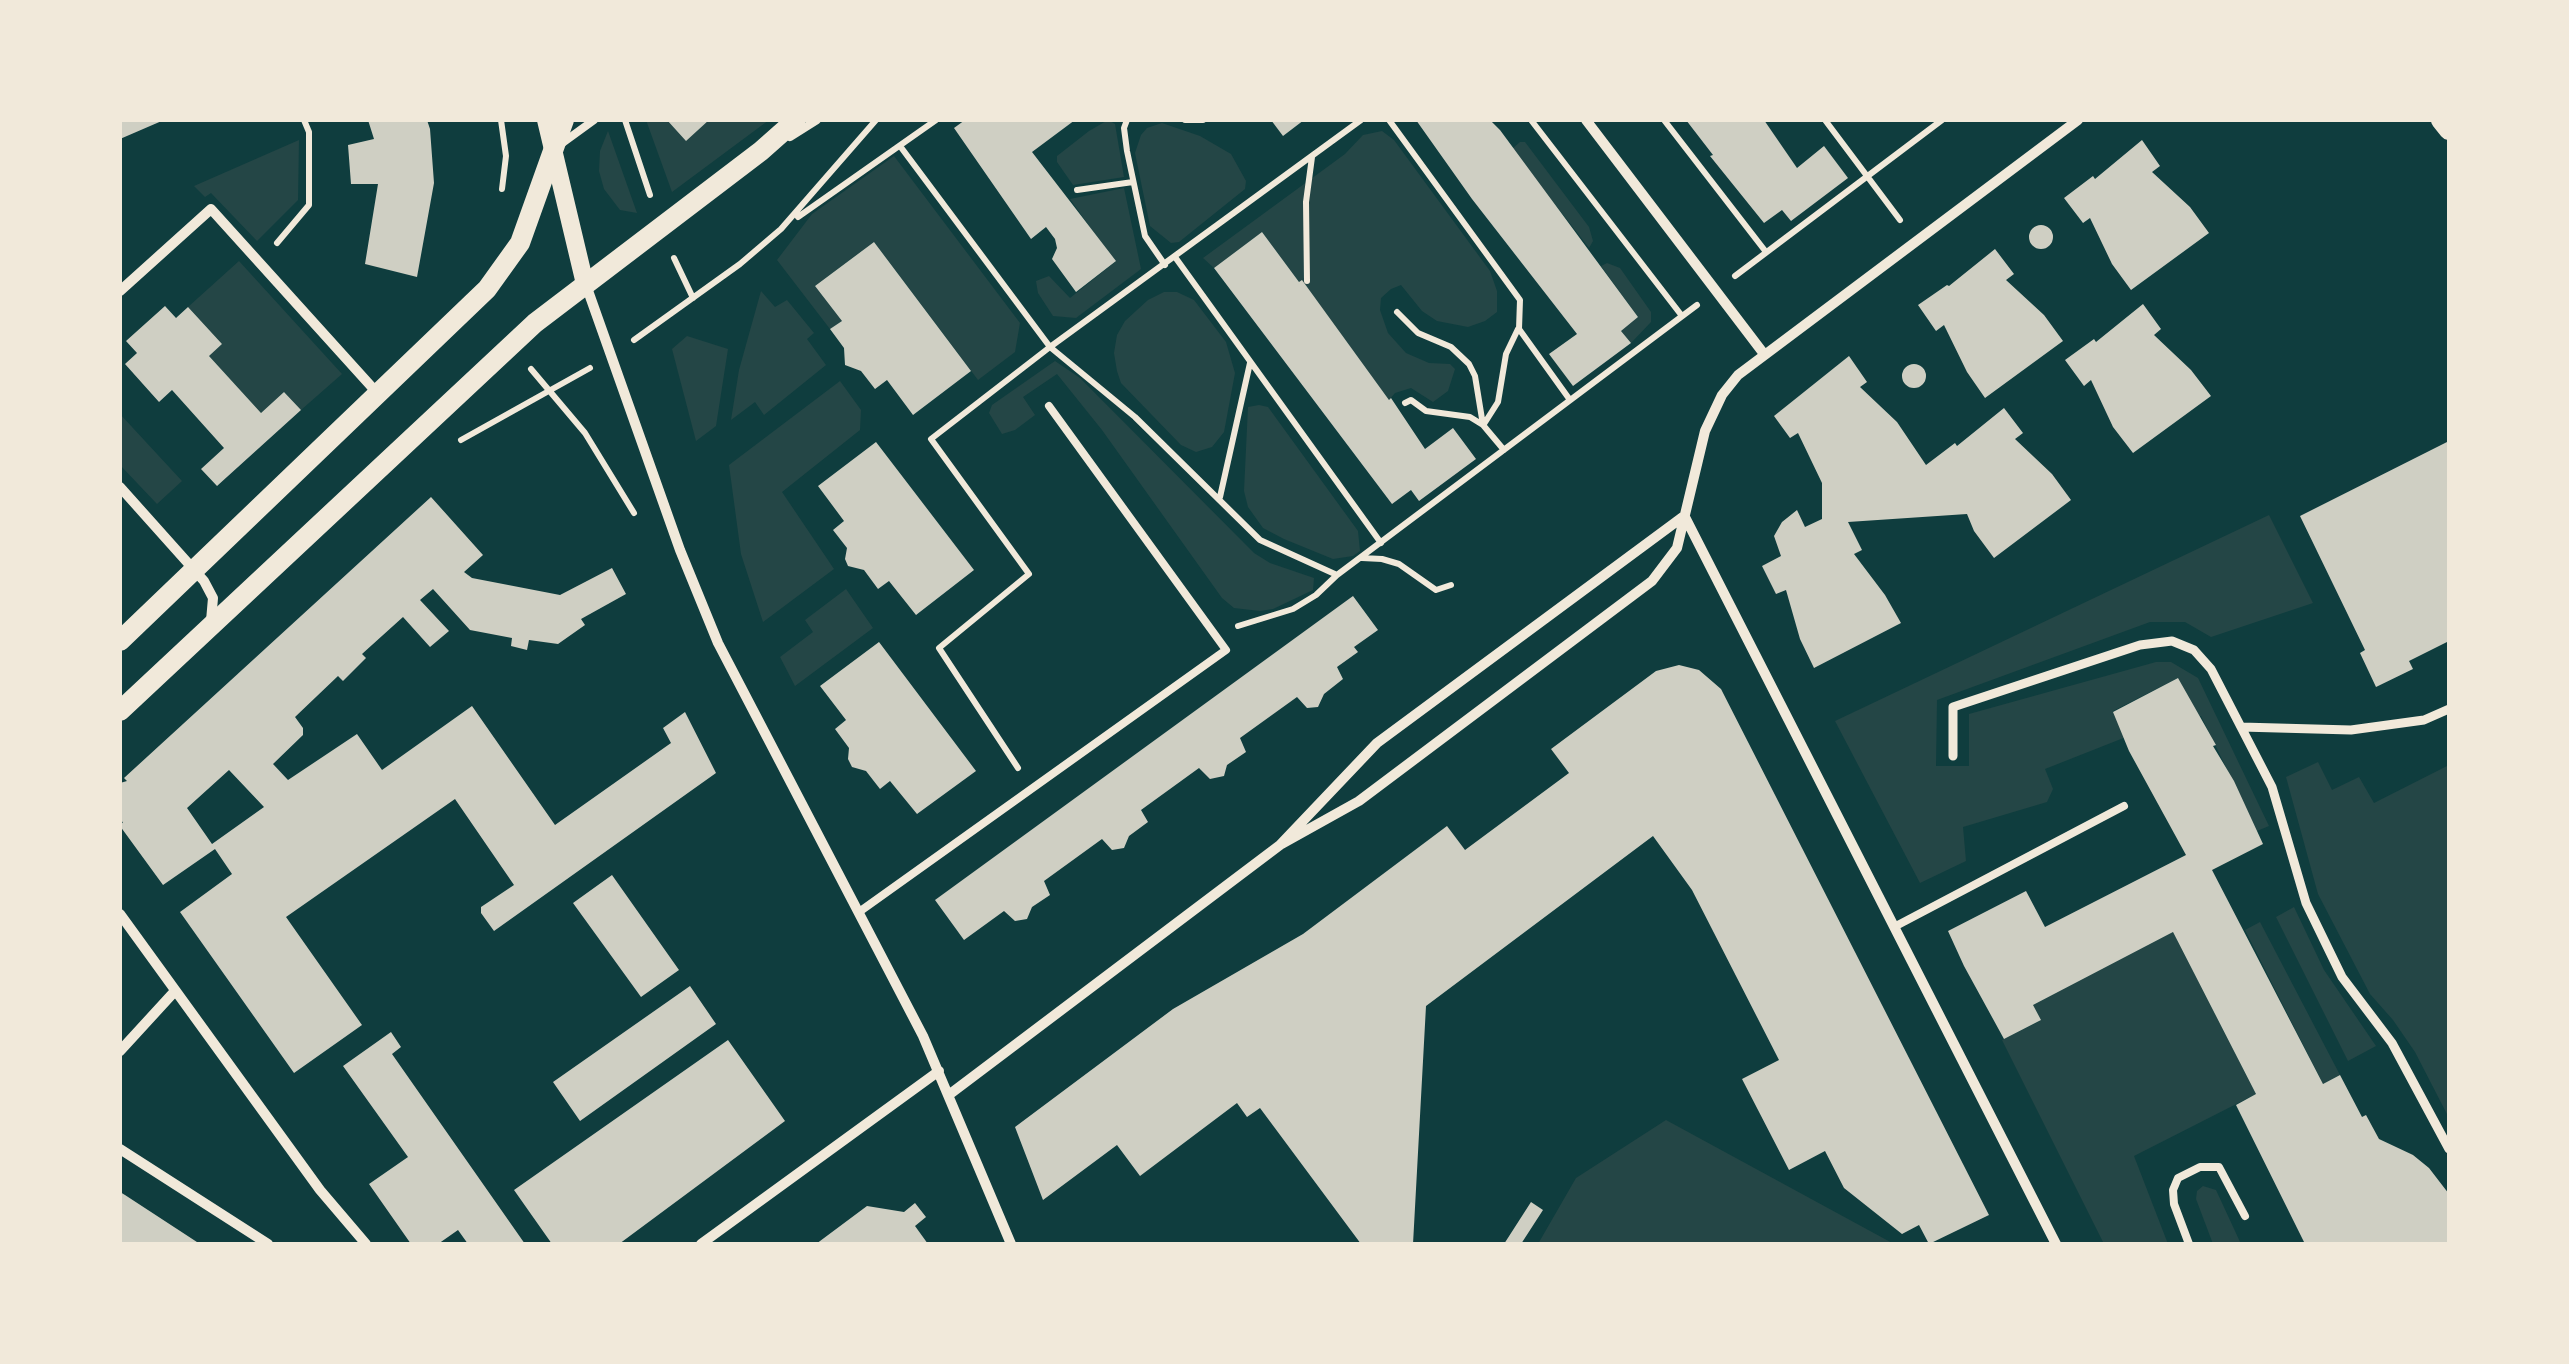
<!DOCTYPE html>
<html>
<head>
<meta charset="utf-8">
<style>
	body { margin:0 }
	#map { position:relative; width:2569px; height:1364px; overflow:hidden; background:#0f3d3e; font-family:Manrope,sans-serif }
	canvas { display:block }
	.frame { position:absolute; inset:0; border:122px solid #f1e9da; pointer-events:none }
</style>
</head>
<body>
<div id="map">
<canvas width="2569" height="1364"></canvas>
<div class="frame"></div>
</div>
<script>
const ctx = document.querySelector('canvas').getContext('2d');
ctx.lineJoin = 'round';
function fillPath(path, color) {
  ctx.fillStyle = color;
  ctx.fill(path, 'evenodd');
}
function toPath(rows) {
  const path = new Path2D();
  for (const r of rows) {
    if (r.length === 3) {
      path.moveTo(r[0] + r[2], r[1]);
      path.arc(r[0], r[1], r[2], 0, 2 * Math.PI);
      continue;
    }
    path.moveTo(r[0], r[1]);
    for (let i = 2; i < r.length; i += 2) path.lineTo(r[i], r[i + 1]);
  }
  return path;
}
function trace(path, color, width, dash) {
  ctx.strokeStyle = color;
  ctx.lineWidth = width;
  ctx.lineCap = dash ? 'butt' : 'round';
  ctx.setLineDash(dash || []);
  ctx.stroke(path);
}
fillPath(toPath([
	[646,120,769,120,672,192],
	[1108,120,1115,124,1124,177,1073,185,1057,162,1057,156,1089,131],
	[1162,123,1200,136,1231,154,1246,181,1245,189,1179,242,1171,243,1150,226,1135,153,1141,135,1147,128],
	[608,131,637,213,620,210,604,189,599,171,600,151],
	[1382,131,1394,140,1490,271,1497,291,1497,312,1485,321,1468,327,1437,321,1422,311,1401,285,1391,289,1381,298,1380,310,1388,333,1406,353,1429,363,1450,364,1455,369,1448,391,1433,402,1411,388,1395,393,1389,400,1302,281,1299,282,1262,232,1214,268,1203,258,1345,154,1363,135],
	[299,140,298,200,257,241,211,193,205,197,194,186],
	[1520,142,1525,142,1589,227,1593,241,1589,248,1512,149],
	[894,156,1020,323,1015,352,978,380,874,242,815,286,842,321,830,329,777,260,812,214],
	[1124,188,1141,269,1076,318,1053,316,1038,293,1036,281,1049,276,1070,298,1115,262,1070,199],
	[239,261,342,374,301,410,284,392,261,413,209,356,222,344,188,307],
	[1607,263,1620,268,1651,312,1651,322,1631,343,1621,331,1638,317,1601,266],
	[761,291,775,307,787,300,814,333,807,339,826,365,764,415,755,402,731,420,739,370],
	[1164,292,1177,292,1194,300,1226,342,1235,373,1224,432,1212,447,1196,452,1181,445,1121,383,1117,371,1114,353,1117,335,1125,321,1148,300],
	[687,336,728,349,716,426,696,441,672,349],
	[1055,361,1080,378,1254,553,1270,563,1314,578,1313,590,1273,609,1260,611,1234,608,1222,598,1102,430,1057,374,1023,397,1035,415,1015,430,1002,434,989,413,992,405],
	[840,381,861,410,860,430,782,492,834,569,763,622,741,554,729,465],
	[1259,405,1268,407,1358,531,1360,551,1353,556,1333,559,1284,539,1263,528,1248,507,1244,491,1248,407],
	[120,414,182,481,157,504,120,465],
	[2269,515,2313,603,2211,637,2185,622,2150,622,1937,700,1936,766,1969,766,1969,714,2156,662,2171,662,2198,678,2269,826,2257,831,2201,716,2198,717,2178,678,2113,711,2126,737,2045,769,2053,789,2047,802,1963,827,1966,861,1920,883,1835,721],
	[846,589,873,628,795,686,780,657,813,632,805,620],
	[2318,762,2332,790,2359,777,2374,803,2449,765,2449,1118,2415,1052,2393,1020,2370,994,2318,894,2286,777],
	[2294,907,2324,970,2376,1046,2348,1061,2276,917],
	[2260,922,2340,1075,2323,1084,2245,930],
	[2173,932,2256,1094,2134,1156,2168,1244,2104,1244,2002,1040,2040,1021,2033,1005],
	[1666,1120,1894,1244,1538,1244,1576,1178],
	[2203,1186,2216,1190,2241,1244,2213,1244,2196,1199,2197,1191]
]), '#244646');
fillPath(toPath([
	[120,120,164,120,120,139],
	[368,120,427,120,430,129,434,183,417,277,365,264,378,184,351,184,348,145,374,139],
	[667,120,709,120,686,141],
	[965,120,1075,120,1032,152,1116,261,1076,292,1052,259,1057,248,1055,239,1046,227,1031,239,954,128],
	[1271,120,1304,120,1283,136],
	[1416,120,1490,120,1500,130,1638,317,1621,331,1631,343,1573,386,1549,354,1577,334,1472,199],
	[1686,120,1764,120,1797,168,1824,146,1848,178,1791,221,1782,210,1764,223,1710,156,1713,155],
	[2142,140,2160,166,2152,172,2190,207,2209,233,2131,290,2112,264,2090,218,2083,223,2064,198,2093,176,2095,179],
	[2041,237,12],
	[1262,232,1299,282,1302,280,1389,400,1391,398,1425,449,1453,428,1476,459,1419,501,1411,490,1392,504,1214,268],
	[874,242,971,371,913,415,887,380,875,389,861,371,845,365,844,348,830,329,842,321,815,286],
	[1995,249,2014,274,2006,280,2044,315,2063,341,1985,398,1967,372,1944,325,1936,331,1918,305,1947,285,1949,286],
	[2143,304,2161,329,2154,335,2191,370,2211,396,2133,453,2113,427,2091,380,2084,386,2065,360,2094,339,2096,342],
	[165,306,176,318,188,307,222,344,209,356,261,413,284,392,301,410,217,486,201,469,224,448,172,390,159,402,125,364,137,353,126,341],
	[1849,356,1867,382,1860,387,1897,422,1926,465,1955,443,1957,446,2004,408,2023,433,2015,439,2052,474,2071,500,1994,558,1974,531,1967,514,1848,522,1862,550,1854,554,1885,595,1901,623,1814,668,1800,639,1786,590,1776,594,1762,566,1781,556,1774,536,1782,522,1797,510,1805,527,1822,519,1822,483,1798,433,1790,438,1774,416],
	[1914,376,12],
	[2449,441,2449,641,2409,661,2413,669,2376,687,2360,653,2365,650,2300,516],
	[876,442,974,570,916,615,889,581,878,589,864,570,848,566,845,559,847,548,833,530,844,521,818,486],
	[431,497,483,555,464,572,472,578,560,595,612,568,626,594,581,619,585,625,558,644,529,640,527,650,511,646,512,638,470,630,433,589,420,600,449,631,430,647,403,617,362,654,366,658,343,681,338,676,295,717,303,728,303,735,273,764,288,780,357,734,382,770,472,706,555,825,671,743,663,728,685,712,716,773,494,931,481,913,481,907,514,885,455,799,286,917,362,1025,294,1073,180,912,232,874,215,849,163,885,120,826,123,822,120,821,120,783,127,781,124,778],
	[229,770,264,807,212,844,187,808],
	[1353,596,1378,630,1354,647,1358,652,1337,667,1343,679,1324,694,1318,707,1307,708,1297,697,1240,738,1246,752,1227,765,1224,776,1210,779,1199,768,1141,810,1148,822,1129,836,1124,848,1112,850,1102,839,1044,881,1050,895,1032,907,1027,919,1015,921,1004,911,964,940,935,900],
	[879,642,976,771,917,814,890,781,880,789,866,771,852,767,848,759,849,748,835,729,846,720,820,686],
	[1679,665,1699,670,1721,689,1989,1215,1929,1244,1919,1225,1902,1234,1844,1188,1825,1151,1789,1170,1742,1079,1779,1060,1692,890,1653,836,1426,1006,1413,1244,1361,1244,1260,1108,1247,1117,1237,1103,1140,1176,1117,1145,1043,1200,1015,1127,1173,1009,1303,934,1447,826,1465,850,1569,773,1551,749,1656,671],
	[2178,678,2216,745,2213,746,2234,781,2263,844,2212,870,2323,1084,2340,1075,2362,1117,2366,1115,2379,1139,2413,1155,2429,1168,2449,1194,2449,1244,2305,1244,2236,1105,2256,1094,2173,932,2033,1005,2041,1020,2004,1039,1964,966,1948,931,2026,891,2045,927,2186,855,2129,751,2113,712],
	[612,875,679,970,641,997,573,903],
	[690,986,716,1024,580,1121,553,1082],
	[391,1032,401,1047,392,1054,525,1244,468,1244,458,1230,438,1244,411,1244,369,1184,408,1157,343,1066],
	[728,1040,785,1121,619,1244,552,1244,514,1190],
	[120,1192,125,1195,200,1244,120,1244],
	[1531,1202,1543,1210,1521,1244,1504,1244],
	[915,1203,926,1217,915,1226,928,1244,816,1244,867,1206,904,1212]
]), '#cfcfc3');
trace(toPath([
	[501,120,506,156,502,189],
	[625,120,650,195],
	[1127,120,1124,128,1127,151,1145,236,1165,265],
	[1185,120,1203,120],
	[1389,120,1520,300,1519,329,1570,400],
	[1531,120,1682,316],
	[1664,120,1766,252],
	[1825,120,1900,220],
	[900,146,1050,347,1135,417,1260,540,1337,575,1697,305],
	[1077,190,1133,182],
	[798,217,936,120],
	[277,243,309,205,309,132,304,120],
	[1175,257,1381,543],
	[674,258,693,298],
	[1735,276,1942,120],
	[1307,281,1306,202,1312,157],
	[1397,312,1418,333,1451,347,1469,364,1475,376,1483,425],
	[634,340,740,264,781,229,876,120],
	[531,369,585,433,634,513],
	[1405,403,1411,400,1426,411,1470,417,1483,425,1504,450],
	[1484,424,1498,402,1506,354,1518,329],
	[461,440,590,368],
	[1220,497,1250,363],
	[1362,558,1382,559,1399,564,1436,590,1451,585],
	[1238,626,1293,609,1316,595,1337,575],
	[1018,768,939,648,1029,574,931,439,1050,347,1361,120]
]), '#f1e9da', 6);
trace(toPath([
	[790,137,817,120],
	[561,144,594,120],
	[859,912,1226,650,1049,406],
	[1894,927,2124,806],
	[2189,1244,2174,1204,2173,1190,2178,1178,2200,1167,2219,1167,2245,1216]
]), '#f1e9da', 8);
trace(toPath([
	[2241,727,2351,730,2424,720,2449,709],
	[1953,756,1953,707,2140,645,2172,641,2194,650,2211,669,2272,787,2306,903,2342,977,2392,1043,2449,1149]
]), '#f1e9da', 9);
trace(toPath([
	[1586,120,1764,354],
	[586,285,680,550,718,643,923,1036,1011,1244],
	[120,291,211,209,379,395],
	[120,487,204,581,213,598,211,621],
	[1685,517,2056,1244],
	[1280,845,1359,801,1652,581,1677,548,1705,431,1722,395,1738,375,2078,120],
	[120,914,320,1190,366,1244],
	[120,1051,175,991],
	[950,1094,1280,845,1377,743,1684,516],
	[120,1149,268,1244],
	[701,1244,939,1071]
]), '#f1e9da', 10);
trace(toPath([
	[546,120,585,284]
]), '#f1e9da', 18);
trace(toPath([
	[2441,120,2449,130],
	[120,641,487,289,520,243,564,120],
	[120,711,535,323,761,151,796,120]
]), '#f1e9da', 20);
</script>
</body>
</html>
